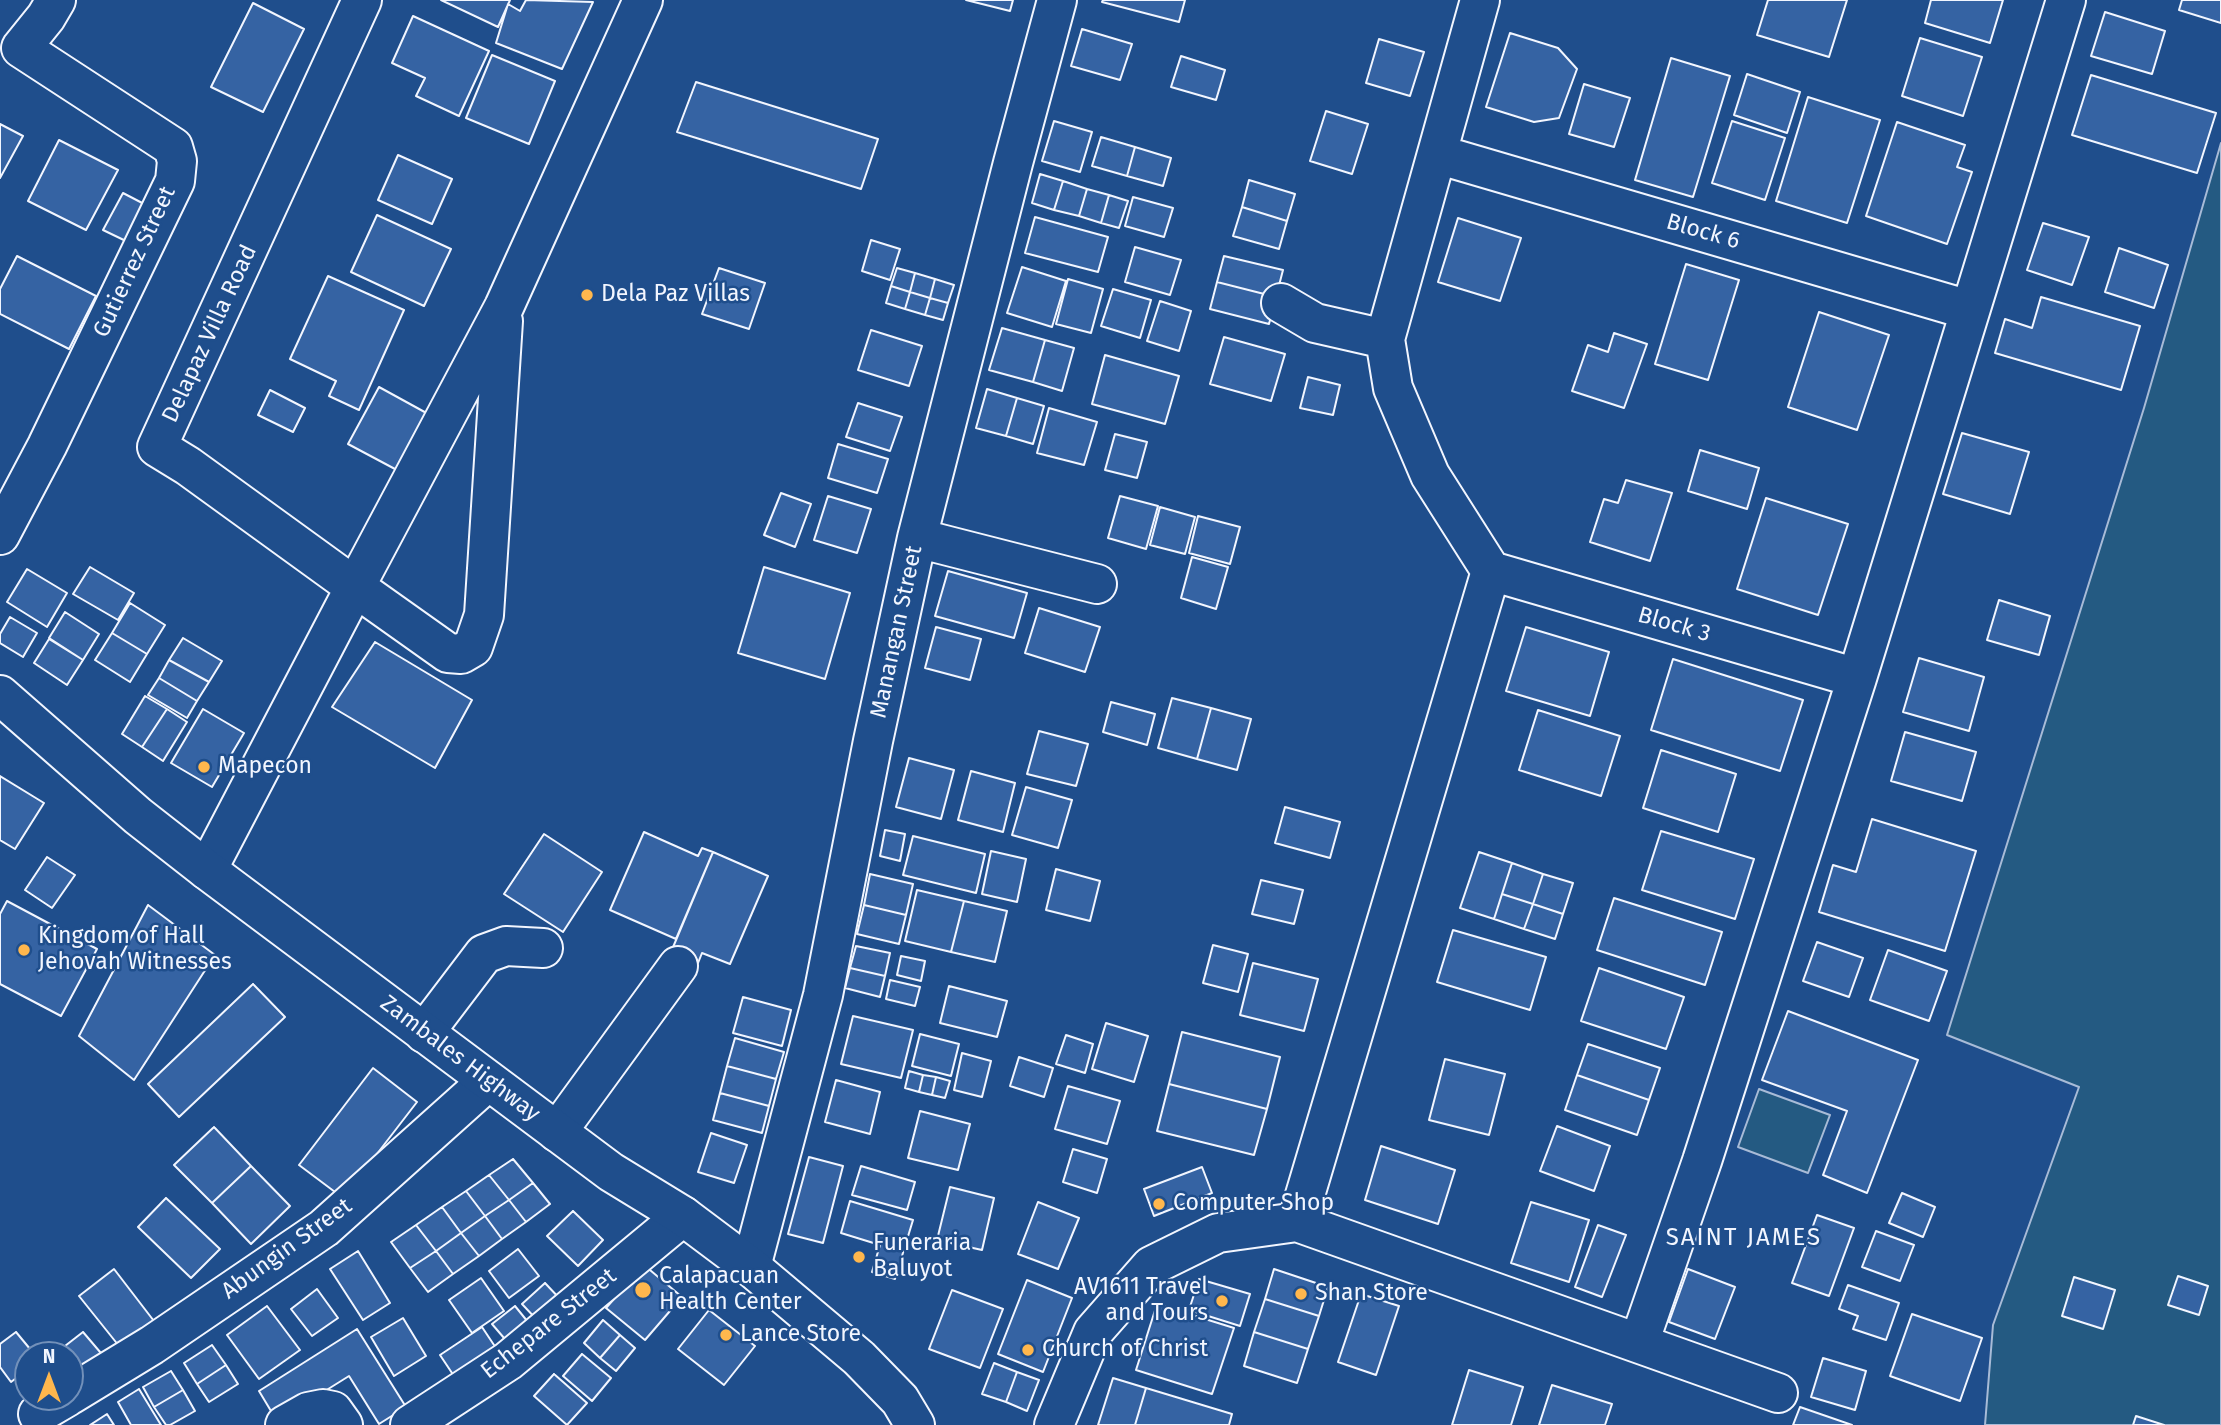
<!DOCTYPE html>
<html>
<head>
<meta charset="utf-8">
<style>
	body { margin:0 }
	#map { position:relative; width:2221px; height:1425px; overflow:hidden; background:#1f4e8c; font-family:"Fira Sans",sans-serif }
	canvas { display:block }
	.north { position:absolute; left:14px; top:1341px; width:70px; height:70px; box-sizing:border-box; background:#1f4e8c; border:2px solid #7391ba; border-radius:50%; rotate:0deg; font-size:19px; font-weight:700; line-height:28px; text-align:center; color:#f2f6ff }
	.north::after { content:''; display:block; margin:auto; width:24px; height:32px; background:#ffb74d; clip-path:polygon(50% 0,100% 100%,50% 72%,0 100%) }
</style>
</head>
<body>
<div id="map">
<canvas width="2221" height="1425"></canvas>
<div class="north">N</div>
</div>
<script>
const ctx = document.querySelector('canvas').getContext('2d');
ctx.lineJoin = 'round';
function fillPath(path, color) {
  ctx.fillStyle = color;
  ctx.fill(path, 'evenodd');
}
function toPath(rows) {
  const path = new Path2D();
  for (const r of rows) {
    path.moveTo(r[0], r[1]);
    for (let i = 2; i < r.length; i += 2) path.lineTo(r[i], r[i + 1]);
  }
  return path;
}
function trace(path, color, width, dash) {
  ctx.strokeStyle = color;
  ctx.lineWidth = width;
  ctx.lineCap = dash ? 'butt' : 'round';
  ctx.setLineDash(dash || []);
  ctx.stroke(path);
}
function write(font, color, halo, rows, align = 'center') {
  ctx.font = font + ' "Fira Sans",sans-serif';
  ctx.lineWidth = 5;
  ctx.setLineDash([]);
  ctx.textBaseline = 'middle';
  ctx.strokeStyle = halo;
  ctx.fillStyle = color;
  for (const [text, x, y, turn = 0] of rows) {
    ctx.save();
    ctx.translate(x, y);
    ctx.rotate((+turn || 0) * Math.PI / 180);
    ctx.textAlign = isNaN(turn) ? turn : align;
    if (halo) ctx.strokeText(text, 0, 0);
    ctx.fillText(text, 0, 0);
    ctx.restore();
  }
}
const green = toPath([
	[2221,143,2221,1425,1985,1425,1993,1325,2079,1087,1947,1035,2144,408,2221,143],
	[1759,1089,1830,1115,1808,1173,1738,1147,1759,1089]
]);
fillPath(green, '#245a82');
trace(green, '#a8bbd7', 2);
const building = toPath([
	[441,0,510,0,498,27,441,0],
	[526,0,593,2,562,69,496,43,508,4,520,11,526,0],
	[966,0,1013,0,1010,11,966,0],
	[1103,0,1185,0,1179,22,1102,2,1103,0],
	[1768,0,1847,0,1829,57,1757,35,1768,0],
	[1931,0,2003,0,1990,43,1925,23,1931,0],
	[2182,0,2221,0,2221,23,2179,10,2182,0],
	[253,3,304,29,263,112,211,87,253,3],
	[2105,12,2165,31,2152,74,2091,56,2105,12],
	[413,16,489,51,459,116,416,96,425,78,392,63,413,16],
	[1082,29,1132,44,1120,80,1071,66,1082,29],
	[1510,33,1558,48,1577,69,1559,118,1534,122,1486,107,1510,33],
	[1920,38,1982,57,1963,116,1902,96,1920,38],
	[1379,39,1424,52,1410,96,1366,83,1379,39],
	[492,55,555,81,529,144,466,118,492,55],
	[1181,56,1225,70,1216,100,1171,87,1181,56],
	[1671,58,1730,76,1693,197,1635,180,1671,58],
	[1747,74,1800,92,1787,133,1734,115,1747,74],
	[2091,75,2216,113,2197,173,2072,135,2091,75],
	[696,82,878,139,861,189,677,132,696,82],
	[1584,84,1630,98,1614,147,1569,134,1584,84],
	[1808,97,1880,120,1847,223,1776,201,1808,97],
	[1326,111,1368,124,1352,174,1310,161,1326,111],
	[1054,121,1092,132,1080,172,1042,161,1054,121],
	[1732,121,1785,138,1765,200,1712,183,1732,121],
	[1897,122,1965,145,1957,167,1972,172,1947,244,1866,216,1897,122],
	[0,124,23,136,0,178,0,124],
	[1101,137,1135,147,1127,176,1092,166,1101,137],
	[59,140,118,170,86,230,28,201,59,140],
	[1135,147,1171,158,1163,186,1127,176,1135,147],
	[398,155,452,179,432,224,378,200,398,155],
	[1040,174,1063,181,1054,210,1032,203,1040,174],
	[1249,180,1295,194,1287,221,1242,207,1249,180],
	[1063,181,1087,189,1079,216,1054,210,1063,181],
	[1087,189,1109,195,1101,223,1079,216,1087,189],
	[123,193,148,206,130,243,103,230,123,193],
	[1109,195,1128,201,1119,228,1101,223,1109,195],
	[1133,197,1173,208,1164,237,1125,226,1133,197],
	[1242,207,1287,221,1279,249,1233,236,1242,207],
	[377,215,451,249,424,306,351,272,377,215],
	[1035,217,1108,237,1098,272,1025,253,1035,217],
	[1458,218,1521,238,1500,301,1438,282,1458,218],
	[2043,223,2089,237,2072,285,2027,270,2043,223],
	[871,240,900,249,890,280,862,271,871,240],
	[1135,247,1181,260,1170,295,1125,282,1135,247],
	[2119,248,2168,265,2154,308,2105,292,2119,248],
	[17,256,96,296,69,349,0,314,0,289,17,256],
	[1224,256,1283,270,1276,297,1217,282,1224,256],
	[1686,264,1739,280,1708,380,1655,364,1686,264],
	[1022,267,1066,281,1052,327,1007,313,1022,267],
	[719,268,765,283,749,329,702,314,719,268],
	[897,268,915,273,910,292,891,286,897,268],
	[915,273,935,279,930,298,910,292,915,273],
	[328,276,404,310,359,410,329,396,336,381,290,359,328,276],
	[935,279,954,285,948,303,930,298,935,279],
	[1068,279,1103,289,1091,333,1056,324,1068,279],
	[1217,282,1276,297,1269,324,1210,309,1217,282],
	[891,286,910,292,905,309,886,303,891,286],
	[1113,289,1151,300,1140,338,1101,326,1113,289],
	[910,292,930,298,925,315,905,309,910,292],
	[2041,297,2140,326,2121,390,1995,353,2005,319,2032,328,2041,297],
	[930,298,948,303,943,320,925,315,930,298],
	[1160,301,1191,311,1179,351,1147,341,1160,301],
	[1819,312,1889,335,1857,430,1788,407,1819,312],
	[1002,328,1045,340,1033,382,989,370,1002,328],
	[871,330,922,346,909,386,858,370,871,330],
	[1614,333,1647,344,1624,408,1572,391,1588,345,1608,352,1614,333],
	[1224,337,1285,354,1271,401,1210,384,1224,337],
	[1045,340,1074,348,1062,391,1033,382,1045,340],
	[1105,355,1179,376,1165,424,1092,404,1105,355],
	[1308,377,1340,385,1333,415,1300,408,1308,377],
	[379,387,441,421,410,477,348,444,379,387],
	[987,389,1017,398,1006,436,976,428,987,389],
	[270,390,305,408,293,432,258,415,270,390],
	[1017,398,1044,406,1033,444,1006,436,1017,398],
	[858,403,902,417,890,451,846,437,858,403],
	[1049,408,1097,422,1084,465,1037,453,1049,408],
	[1962,433,2029,452,2010,514,1943,494,1962,433],
	[1115,434,1147,442,1137,478,1105,470,1115,434],
	[838,444,888,459,877,493,828,478,838,444],
	[1700,450,1759,468,1747,509,1688,491,1700,450],
	[1626,480,1672,493,1650,561,1590,542,1604,499,1618,503,1626,480],
	[781,493,811,504,795,547,764,535,781,493],
	[828,496,871,509,857,553,814,540,828,496],
	[1120,496,1158,506,1146,549,1108,538,1120,496],
	[1766,498,1848,524,1818,615,1737,589,1766,498],
	[1160,507,1195,517,1185,554,1150,545,1160,507],
	[1198,516,1240,527,1230,564,1189,553,1198,516],
	[1192,557,1228,567,1216,609,1181,598,1192,557],
	[90,567,134,593,118,620,73,594,90,567],
	[764,567,850,593,825,679,738,653,764,567],
	[27,569,67,593,47,627,7,602,27,569],
	[948,571,1027,593,1014,638,935,616,948,571],
	[1999,600,2050,616,2039,655,1987,640,1999,600],
	[130,603,165,625,147,654,112,633,130,603],
	[1039,608,1100,627,1085,672,1025,653,1039,608],
	[65,612,99,634,83,660,49,638,65,612],
	[10,617,37,633,23,657,0,643,0,634,10,617],
	[936,627,981,639,970,680,925,668,936,627],
	[1526,627,1609,652,1590,716,1506,691,1526,627],
	[112,633,147,654,130,682,95,660,112,633],
	[183,638,222,661,209,682,169,660,183,638],
	[49,639,83,660,67,685,34,663,49,639],
	[375,642,472,700,435,768,332,707,375,642],
	[1919,658,1984,677,1969,731,1903,712,1919,658],
	[1673,659,1803,700,1780,771,1651,730,1673,659],
	[169,660,209,682,197,701,159,678,169,660],
	[159,678,197,701,187,718,148,695,159,678],
	[145,696,167,709,142,747,122,734,145,696],
	[1172,698,1211,708,1197,759,1158,748,1172,698],
	[1111,702,1155,714,1147,745,1103,732,1111,702],
	[1211,708,1251,719,1237,770,1197,759,1211,708],
	[167,709,187,722,163,761,142,747,167,709],
	[203,709,244,733,212,787,171,763,203,709],
	[1538,710,1620,736,1601,796,1519,770,1538,710],
	[1039,731,1088,744,1076,786,1027,774,1039,731],
	[1905,732,1976,752,1962,801,1891,781,1905,732],
	[1661,750,1736,774,1718,832,1643,808,1661,750],
	[909,758,954,770,941,819,896,807,909,758],
	[971,771,1015,783,1003,832,958,820,971,771],
	[0,776,44,803,15,849,0,840,0,776],
	[1026,787,1072,800,1058,848,1012,835,1026,787],
	[1285,807,1340,822,1330,858,1275,843,1285,807],
	[1872,819,1976,851,1945,951,1819,912,1833,865,1856,872,1872,819],
	[885,830,905,834,900,861,880,856,885,830],
	[1661,831,1754,859,1735,919,1642,890,1661,831],
	[644,832,698,856,702,848,713,852,676,939,610,910,644,832],
	[544,834,602,872,563,932,504,894,544,834],
	[913,836,985,854,976,893,903,875,913,836],
	[991,851,1026,859,1017,902,982,894,991,851],
	[713,852,768,876,730,964,702,953,698,963,671,952,713,852],
	[1479,852,1512,863,1494,919,1460,908,1479,852],
	[47,857,75,875,52,908,25,890,47,857],
	[1512,863,1543,874,1533,904,1502,894,1512,863],
	[1056,869,1100,881,1090,921,1046,910,1056,869],
	[870,874,913,884,906,915,864,905,870,874],
	[1543,874,1573,883,1563,914,1533,904,1543,874],
	[1261,880,1303,890,1294,924,1252,914,1261,880],
	[917,890,964,901,951,952,905,941,917,890],
	[1502,894,1533,904,1524,929,1494,919,1502,894],
	[1614,898,1722,932,1705,985,1597,950,1614,898],
	[7,901,97,949,61,1016,0,984,0,914,7,901],
	[964,901,1007,911,995,962,951,952,964,901],
	[1533,904,1563,914,1555,939,1524,929,1533,904],
	[148,905,215,955,134,1080,79,1036,148,905],
	[864,905,906,915,899,944,857,934,864,905],
	[1453,930,1546,957,1530,1010,1437,982,1453,930],
	[1817,942,1863,958,1849,997,1803,981,1817,942],
	[1213,945,1248,954,1238,992,1203,983,1213,945],
	[856,946,890,953,885,976,850,968,856,946],
	[1888,950,1947,971,1929,1021,1870,1000,1888,950],
	[901,956,925,961,921,981,897,975,901,956],
	[1253,963,1318,979,1304,1031,1240,1015,1253,963],
	[850,968,885,976,880,997,845,988,850,968],
	[1599,968,1684,997,1666,1049,1581,1021,1599,968],
	[890,980,920,987,915,1006,886,999,890,980],
	[253,984,285,1017,179,1117,148,1084,253,984],
	[949,986,1007,1001,997,1037,940,1023,949,986],
	[743,997,791,1010,782,1046,733,1033,743,997],
	[1788,1011,1918,1060,1867,1193,1823,1175,1847,1111,1762,1080,1788,1011],
	[853,1016,913,1030,901,1078,841,1064,853,1016],
	[1106,1023,1148,1036,1134,1082,1092,1069,1106,1023],
	[1182,1032,1280,1057,1267,1109,1169,1084,1182,1032],
	[920,1034,959,1044,951,1076,912,1066,920,1034],
	[1066,1035,1093,1044,1085,1073,1056,1064,1066,1035],
	[735,1038,784,1052,776,1079,727,1066,735,1038],
	[1588,1044,1660,1068,1649,1100,1577,1075,1588,1044],
	[962,1053,991,1061,982,1097,954,1090,962,1053],
	[1019,1057,1053,1068,1044,1097,1010,1086,1019,1057],
	[1445,1059,1505,1074,1489,1135,1429,1120,1445,1059],
	[727,1066,776,1079,769,1106,720,1093,727,1066],
	[373,1068,417,1102,343,1198,299,1165,373,1068],
	[909,1071,923,1075,919,1092,905,1088,909,1071],
	[923,1075,936,1077,932,1095,919,1092,923,1075],
	[1577,1075,1649,1100,1637,1135,1565,1110,1577,1075],
	[936,1077,950,1081,945,1098,932,1095,936,1077],
	[836,1080,880,1092,870,1134,825,1122,836,1080],
	[1169,1084,1267,1109,1254,1155,1157,1131,1169,1084],
	[1068,1086,1120,1101,1107,1144,1055,1129,1068,1086],
	[720,1093,769,1106,762,1133,713,1120,720,1093],
	[920,1111,970,1124,958,1170,908,1158,920,1111],
	[1557,1126,1610,1146,1594,1191,1540,1171,1557,1126],
	[214,1127,251,1166,212,1203,174,1165,214,1127],
	[711,1133,747,1145,734,1183,698,1172,711,1133],
	[1381,1146,1455,1170,1438,1224,1365,1200,1381,1146],
	[1073,1149,1107,1159,1097,1193,1063,1182,1073,1149],
	[809,1157,843,1166,823,1243,788,1234,809,1157],
	[513,1159,533,1183,509,1200,489,1175,513,1159],
	[251,1166,290,1206,251,1244,212,1203,251,1166],
	[861,1166,915,1182,907,1210,852,1195,861,1166],
	[1202,1167,1212,1193,1154,1216,1144,1189,1202,1167],
	[489,1175,509,1200,485,1216,466,1191,489,1175],
	[533,1183,550,1204,526,1222,509,1200,533,1183],
	[950,1187,994,1198,982,1250,937,1240,950,1187],
	[466,1191,485,1216,461,1233,442,1207,466,1191],
	[1902,1193,1935,1207,1923,1237,1889,1223,1902,1193],
	[166,1198,220,1249,191,1278,138,1227,166,1198],
	[509,1200,526,1222,502,1239,485,1216,509,1200],
	[850,1201,913,1220,895,1279,872,1272,880,1245,841,1233,850,1201],
	[1038,1202,1079,1218,1058,1269,1018,1254,1038,1202],
	[1531,1202,1589,1220,1569,1282,1511,1263,1531,1202],
	[442,1207,461,1233,436,1251,416,1225,442,1207],
	[573,1211,603,1240,578,1266,547,1236,573,1211],
	[1817,1215,1854,1228,1829,1296,1792,1283,1817,1215],
	[485,1216,502,1239,479,1256,461,1233,485,1216],
	[416,1225,436,1251,410,1268,391,1242,416,1225],
	[1598,1225,1626,1235,1602,1297,1575,1287,1598,1225],
	[1876,1231,1914,1245,1900,1281,1862,1267,1876,1231],
	[461,1233,479,1256,453,1274,436,1251,461,1233],
	[518,1249,539,1276,509,1298,489,1271,518,1249],
	[358,1251,390,1303,363,1320,330,1269,358,1251],
	[436,1251,453,1274,428,1292,410,1268,436,1251],
	[644,1265,682,1297,645,1340,606,1308,644,1265],
	[114,1269,157,1325,123,1351,79,1296,114,1269],
	[1274,1269,1328,1287,1319,1316,1265,1299,1274,1269],
	[1688,1269,1735,1287,1715,1339,1669,1322,1688,1269],
	[2178,1276,2208,1286,2199,1315,2168,1305,2178,1276],
	[2074,1277,2115,1290,2103,1329,2062,1316,2074,1277],
	[481,1278,504,1311,472,1333,449,1300,481,1278],
	[1199,1279,1250,1294,1240,1326,1189,1310,1199,1279],
	[1027,1280,1072,1298,1043,1372,998,1354,1027,1280],
	[545,1283,561,1300,539,1322,522,1304,545,1283],
	[1848,1285,1899,1303,1886,1340,1853,1329,1858,1316,1839,1309,1848,1285],
	[317,1289,338,1318,312,1336,291,1309,317,1289],
	[952,1290,1003,1309,980,1368,929,1349,952,1290],
	[1361,1294,1399,1306,1376,1375,1338,1362,1361,1294],
	[1265,1299,1319,1316,1308,1349,1254,1332,1265,1299],
	[1157,1304,1234,1328,1212,1394,1136,1370,1157,1304],
	[267,1306,300,1350,259,1379,227,1335,267,1306],
	[515,1306,532,1327,510,1345,492,1324,515,1306],
	[709,1310,755,1346,724,1385,678,1349,709,1310],
	[1912,1314,1982,1338,1960,1401,1890,1376,1912,1314],
	[403,1318,426,1356,394,1376,371,1337,403,1318],
	[603,1320,620,1335,600,1358,584,1343,603,1320],
	[482,1327,500,1354,458,1382,440,1355,482,1327],
	[357,1329,406,1407,379,1424,349,1376,277,1421,259,1391,357,1329],
	[16,1332,35,1355,28,1355,28,1369,11,1382,0,1367,0,1344,16,1332],
	[83,1332,106,1359,80,1381,70,1369,70,1355,58,1355,56,1353,83,1332],
	[1254,1332,1308,1349,1297,1383,1244,1366,1254,1332],
	[620,1335,635,1348,616,1371,600,1358,620,1335],
	[212,1345,226,1365,197,1384,184,1363,212,1345],
	[582,1354,611,1378,592,1401,563,1376,582,1354],
	[1823,1358,1866,1371,1855,1410,1811,1397,1823,1358],
	[994,1363,1017,1372,1006,1402,982,1394,994,1363],
	[226,1365,238,1384,209,1402,197,1384,226,1365],
	[1469,1370,1523,1387,1511,1425,1452,1425,1469,1370],
	[171,1371,183,1390,154,1407,143,1387,171,1371],
	[1017,1372,1039,1380,1027,1411,1006,1402,1017,1372],
	[554,1374,587,1403,567,1425,534,1396,554,1374],
	[1113,1378,1146,1388,1135,1425,1098,1425,1113,1378],
	[1552,1385,1612,1404,1605,1425,1539,1425,1552,1385],
	[1146,1388,1232,1414,1229,1425,1135,1425,1146,1388],
	[139,1389,161,1425,131,1425,118,1402,139,1389],
	[183,1390,195,1411,170,1425,166,1425,154,1407,183,1390],
	[1800,1407,1852,1425,1793,1425,1800,1407],
	[107,1414,114,1425,90,1425,107,1414],
	[2136,1416,2164,1425,2133,1425,2136,1416]
]);
fillPath(building, '#3563a3');
trace(building, '#f2f6ff', 2);
const minor = toPath([
	[362,0,157,447,188,466,355,587,504,307,643,0],
	[1437,154,1969,310],
	[1281,303,1315,323,1385,339],
	[0,535,47,446,175,181,177,161,173,147,21,48,46,17,56,0],
	[917,538,1097,584],
	[1491,571,1857,678],
	[207,870,355,587,448,653,461,654,473,647,484,615,503,321],
	[424,1033,484,954,506,946,543,948],
	[557,1132,678,966],
	[1297,1222,1778,1393],
	[751,1267,823,995,873,741,917,538,1013,163,1057,0],
	[1639,1343,1702,1161,1857,678,2066,0],
	[70,1395,152,1345,324,1228,488,1081],
	[38,1414,67,1397],
	[285,1425,308,1412,323,1409,333,1411,343,1425],
	[410,1425,508,1361,683,1216],
	[1054,1425,1093,1332,1151,1266,1218,1233,1297,1222,1491,571,1430,475,1393,388,1385,339,1480,0]
]);
const major = toPath([
	[0,695,138,816,207,870,611,1172,683,1216,751,1267,859,1358,900,1400,915,1425]
]);
trace(minor, '#f2f6ff', 42);
trace(major, '#f2f6ff', 42);
trace(minor, '#1f4e8c', 38);
trace(major, '#1f4e8c', 38);
for (const [x, y, r, color] of [
	[587,295,7,"#ffb74d"],
	[204,767,7,"#ffb74d"],
	[24,950,7,"#ffb74d"],
	[1159,1204,7,"#ffb74d"],
	[859,1257,7,"#ffb74d"],
	[643,1290,9,"#ffb74d"],
	[1301,1294,7,"#ffb74d"],
	[1222,1301,7,"#ffb74d"],
	[726,1335,7,"#ffb74d"],
	[1028,1350,7,"#ffb74d"]
]) {
  const dot = new Path2D();
  dot.arc(x, y, r, 0, 2 * Math.PI);
  ctx.fillStyle = color;
  ctx.fill(dot);
  trace(dot, '#1f4e8c', 2.5);
}
write('23px', '#f2f6ff', '#1f4e8c', [
	["Block 6",1703,232,16],
	["Gutierrez Street",135,262,-65],
	["Delapaz Villa Road",210,334,-65],
	["Block 3",1674,625,16],
	["Manangan Street",897,632,-78],
	["Zambales Highway",460,1059,37],
	["Abungin Street",287,1249,-36],
	["Echepare Street",549,1324,-38]
]);
write('23px', '#f2f6ff', '#1f4e8c', [
	["Dela Paz Villas",601,295],
	["Mapecon",218,767],
	["Kingdom of Hall",38,937],
	["Jehovah Witnesses",38,963],
	["Computer Shop",1173,1204],
	["Funeraria",873,1244],
	["Baluyot",873,1270],
	["Calapacuan",659,1277],
	["Health Center",659,1303],
	["AV1611 Travel",1208,1288,"right"],
	["and Tours",1208,1314,"right"],
	["Shan Store",1315,1294],
	["Lance Store",740,1335],
	["Church of Christ",1042,1350]
], 'left');
ctx.letterSpacing = '2px';
write('24px', '#f2f6ff', '#1f4e8c', [
	["SAINT JAMES",1744,1238]
]);
ctx.letterSpacing = '0px';
</script>
</body>
</html>
